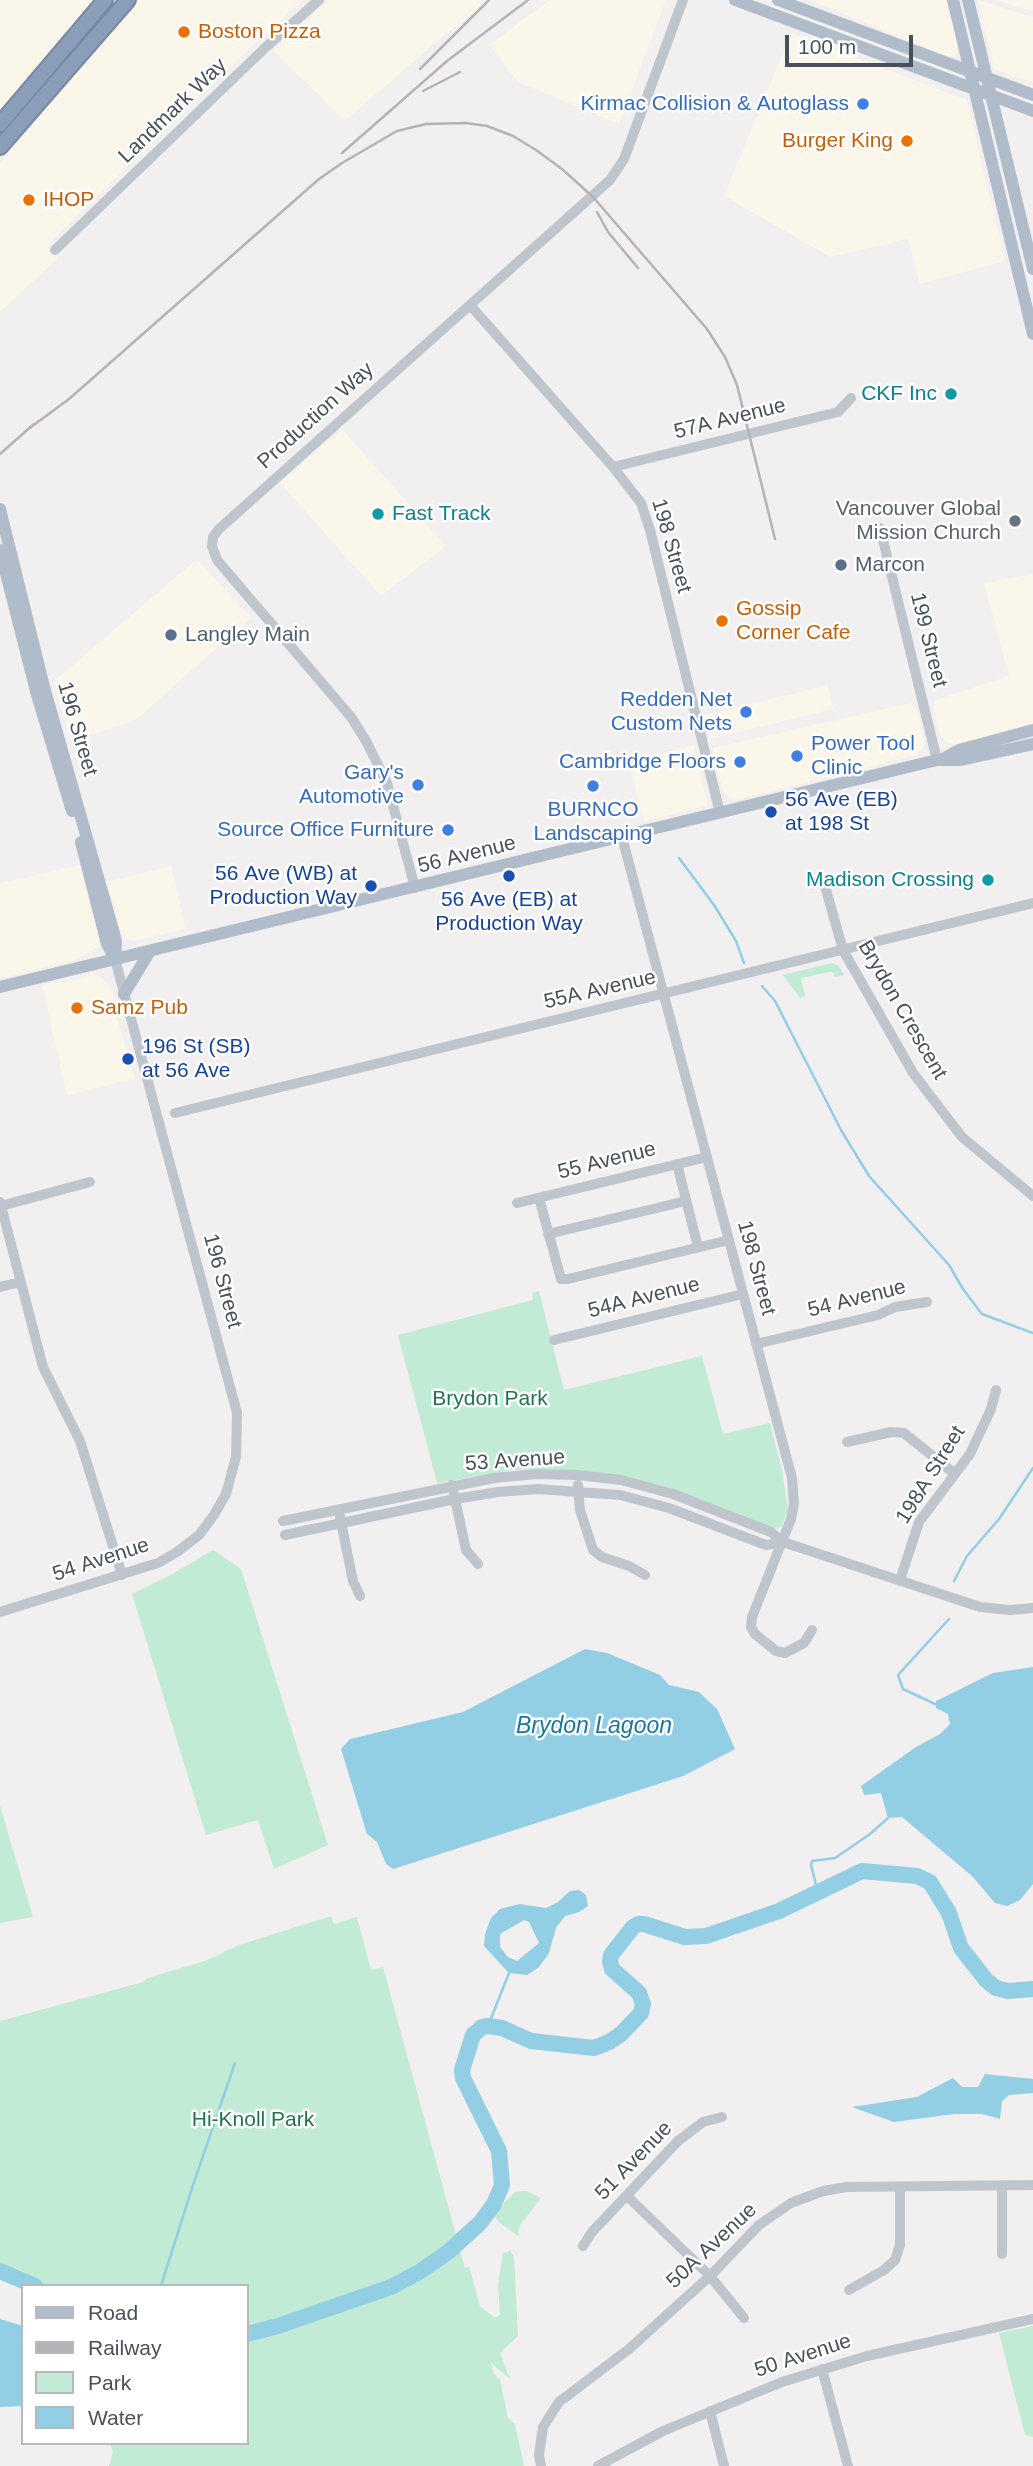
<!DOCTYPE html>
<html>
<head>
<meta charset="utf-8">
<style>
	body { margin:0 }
	#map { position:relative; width:1033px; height:2466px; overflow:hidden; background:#f1efef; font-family:Arial,sans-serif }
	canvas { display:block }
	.legend { position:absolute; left:21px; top:2284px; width:228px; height:161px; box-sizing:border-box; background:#fff; border:2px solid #b6b9bd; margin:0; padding:9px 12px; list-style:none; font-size:21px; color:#48515a }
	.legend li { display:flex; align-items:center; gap:14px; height:35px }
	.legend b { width:35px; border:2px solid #b6b9bd }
	.scale { position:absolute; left:785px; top:35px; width:128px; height:32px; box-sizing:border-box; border:4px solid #48515a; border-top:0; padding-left:9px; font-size:21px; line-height:24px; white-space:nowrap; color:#48515a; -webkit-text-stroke:5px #fff; paint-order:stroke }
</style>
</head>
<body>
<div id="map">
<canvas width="1033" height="2466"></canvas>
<ul class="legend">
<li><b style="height:9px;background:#b1bccb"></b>Road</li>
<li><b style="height:9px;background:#b1b4b8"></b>Railway</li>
<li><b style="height:19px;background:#c1ebd4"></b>Park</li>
<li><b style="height:19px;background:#92cee4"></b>Water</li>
</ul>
<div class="scale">100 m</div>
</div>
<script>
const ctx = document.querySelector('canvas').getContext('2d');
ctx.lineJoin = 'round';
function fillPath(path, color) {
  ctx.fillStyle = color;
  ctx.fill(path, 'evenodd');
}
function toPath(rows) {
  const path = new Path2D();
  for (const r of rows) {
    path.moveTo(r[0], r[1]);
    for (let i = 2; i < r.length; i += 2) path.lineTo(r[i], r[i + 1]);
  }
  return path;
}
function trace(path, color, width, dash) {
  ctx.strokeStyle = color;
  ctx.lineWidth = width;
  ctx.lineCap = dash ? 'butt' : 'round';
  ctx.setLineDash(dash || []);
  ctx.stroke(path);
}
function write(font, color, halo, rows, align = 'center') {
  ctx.font = font + ' Arial,sans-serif';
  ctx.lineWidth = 5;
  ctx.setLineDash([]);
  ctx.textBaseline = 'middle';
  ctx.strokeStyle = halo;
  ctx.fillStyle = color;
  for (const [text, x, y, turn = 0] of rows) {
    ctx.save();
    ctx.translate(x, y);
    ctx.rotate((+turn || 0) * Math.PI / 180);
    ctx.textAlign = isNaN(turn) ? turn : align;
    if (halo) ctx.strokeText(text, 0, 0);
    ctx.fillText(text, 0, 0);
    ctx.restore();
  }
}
fillPath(toPath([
	[0,0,95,0,0,109],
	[138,0,303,0,235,62,47,245,58,258,0,312,0,163],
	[329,0,492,0,449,31,345,121,273,50],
	[550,0,666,0,619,124,518,82,489,45],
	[809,0,948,0,960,51,955,57,944,55],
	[978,0,1033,17,1033,83,994,69],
	[995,0,1033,0,1033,11],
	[791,33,967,100,1005,261,920,284,908,239,830,257,724,196],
	[342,429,446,546,381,596,280,483],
	[197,559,251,618,134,721,71,741,53,682],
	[1033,574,1033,725,958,745,946,742,940,735,933,705,935,700,1009,676,984,583],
	[828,685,833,709,710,739,704,715],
	[911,703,917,709,924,739,924,746,917,755,741,799,729,798,723,791,712,748],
	[694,745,708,805,644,822,629,761],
	[80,865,99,937,98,947,73,961,0,978,0,883],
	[171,866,186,929,135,941,125,939,120,931,107,882],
	[90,973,100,976,113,991,115,1000,114,1008,135,1079,67,1095,42,985,81,979]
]), '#faf6e9');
fillPath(toPath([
	[832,963,838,965,844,975,835,977,834,973,829,972,801,978,805,996,800,998,783,975],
	[539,1291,564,1390,702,1356,723,1434,770,1423,782,1470,788,1510,781,1527,772,1529,760,1525,757,1521,666,1487,594,1472,546,1469,513,1470,437,1483,398,1335,533,1300,532,1293],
	[213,1550,241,1569,328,1845,274,1869,258,1820,206,1835,132,1594,174,1573],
	[0,1806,33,1917,0,1923],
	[331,1916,334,1924,357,1917,371,1970,383,1967,465,2268,469,2266,480,2306,495,2318,500,2315,498,2285,503,2253,510,2251,514,2257,518,2336,500,2353,510,2379,491,2363,494,2374,500,2380,508,2418,515,2424,524,2466,109,2466,113,2452,110,2443,247,2443,247,2286,39,2286,0,2271,0,2021,143,1982,148,1978,208,1960,236,1946],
	[526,2191,541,2198,520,2225,518,2236,499,2222,493,2214,515,2192],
	[1033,2326,1033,2437,1025,2435,999,2333]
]), '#c1ebd4');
fillPath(toPath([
	[585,1649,607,1653,660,1675,669,1685,699,1692,717,1709,735,1749,683,1776,393,1869,386,1864,377,1842,367,1834,341,1749,350,1739,463,1712],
	[1033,1667,1033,1884,1020,1900,1007,1906,995,1903,972,1876,902,1817,888,1818,881,1793,864,1795,861,1786,916,1747,940,1734,950,1724,948,1714,936,1708,936,1701,993,1673],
	[579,1890,586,1895,588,1906,579,1912,565,1916,556,1928,549,1953,539,1967,527,1975,509,1973,484,1946,485,1934,491,1918,500,1909,520,1904,546,1908,558,1902,570,1891],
	[524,1920,529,1922,539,1943,517,1961,508,1957,500,1947,500,1934],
	[985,2074,1033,2079,1033,2093,1009,2095,1002,2101,1000,2119,982,2114,954,2114,894,2122,852,2107,917,2097,953,2078,962,2087,978,2087],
	[0,2319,23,2326,23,2406,0,2407]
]), '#92cee4');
trace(toPath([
	[679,858,714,905,736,941,744,963],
	[762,986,775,1001,841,1130,869,1176,949,1265,963,1289,982,1314,1033,1333],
	[954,1581,967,1556,999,1519,1033,1468],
	[935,1704,903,1689,898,1675,949,1619],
	[818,1893,811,1865,812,1861,835,1858,870,1834,888,1818],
	[488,2026,509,1973],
	[161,2286,192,2188,235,2063]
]), '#92cee4', 2.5);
trace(toPath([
	[0,2271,35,2286],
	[247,2334,278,2326,391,2287,421,2271,448,2252,480,2223,494,2204,502,2185,499,2151,463,2078,462,2070,473,2035,482,2027,488,2026,502,2028,531,2041,594,2048,609,2042,621,2034,641,2013,643,2004,639,1993,612,1969,610,1961,611,1955,633,1927,638,1924,644,1924,685,1937,706,1936,779,1911,862,1871,917,1876,930,1882,949,1913,961,1948,986,1980,996,1988,1008,1991,1033,1989]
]), '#92cee4', 16);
const highway = toPath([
	[0,124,105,0],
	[0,147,128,0]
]);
trace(highway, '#7689a5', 18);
trace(toPath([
	[55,250,266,47,319,0],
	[470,305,613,467,641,503,650,530,720,813],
	[613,467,838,412,851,398],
	[880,528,937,760],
	[622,837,792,1478,794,1504,791,1519,752,1617,751,1627,755,1634,776,1651,785,1653,804,1643,812,1630],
	[825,886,843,950,913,1073,962,1137,1033,1196],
	[415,888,387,783,366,741,351,717,217,560,212,546,213,537,219,529,610,180,624,159,683,0],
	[175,1113,1033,903],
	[677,1164,698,1247],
	[539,1198,561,1279,568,1279,729,1240],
	[0,1202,43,1367,80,1441,122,1575],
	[517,1203,707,1157],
	[1,1206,90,1182],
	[548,1234,686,1201],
	[0,1287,21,1282],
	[554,1340,743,1294],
	[756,1344,878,1315,895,1307,927,1302],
	[847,1442,891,1432,904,1433,955,1474],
	[452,1485,466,1550,478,1564],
	[578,1485,580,1510,593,1550,602,1557,629,1566,645,1575],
	[340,1517,353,1581,360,1596],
	[283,1521,494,1478,537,1474,578,1475,621,1480,673,1494,771,1532,783,1542,980,1607,1010,1610,1033,1608],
	[285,1535,455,1499,498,1492,538,1489,620,1495,669,1508,766,1545,783,1542],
	[900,1580,919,1522,970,1454,991,1409,996,1390],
	[0,1612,158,1563,177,1552,199,1535,214,1515,226,1494,236,1457,237,1413,115,959],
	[627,2196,710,2276,744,2318],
	[583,2246,592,2232,678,2141,703,2122,722,2117],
	[1002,2254,1002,2186],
	[849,2290,884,2270,895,2260,900,2245,900,2187],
	[822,2369,848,2466],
	[710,2411,724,2466],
	[541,2466,539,2455,543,2427,559,2402,629,2349,710,2276,759,2225,791,2203,823,2191,847,2187,1033,2185],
	[598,2466,663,2431,782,2382,867,2356,1033,2319]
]), '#bec5cc', 10);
trace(toPath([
	[735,0,1033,111],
	[778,0,1033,95],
	[953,0,1033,334],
	[968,0,1033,269],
	[0,509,44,687,113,930,116,942,115,959],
	[0,550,37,695,72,811],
	[943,759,959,750,1033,730],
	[81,842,107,944,115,959],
	[0,987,937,760,961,760,1033,744],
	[124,994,150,951]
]), '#b1bccb', 12);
trace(highway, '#8b9eb9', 14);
trace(toPath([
	[420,69,489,0],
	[423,91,460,72],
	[342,153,447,61,528,0],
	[597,212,608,232,638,268],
	[27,430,69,399,319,179,342,163,397,131,426,124,466,123,487,126,513,136,536,150,562,169,593,197,707,329,725,357,737,385,775,539],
	[0,454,34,424]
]), '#b1b4b8', 2.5);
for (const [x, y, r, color] of [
	[184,32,7,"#e8710a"],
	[863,104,7,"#3f7fe0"],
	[907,141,7,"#e8710a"],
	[29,200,7,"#e8710a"],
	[951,394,7,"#0f9aa8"],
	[378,514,7,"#0f9aa8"],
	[1015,521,7,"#6b7280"],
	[841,565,7,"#5c6f8a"],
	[722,621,7,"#e8710a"],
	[171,635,7,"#5c6f8a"],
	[746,712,7,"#3f7fe0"],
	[797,756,7,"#3f7fe0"],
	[740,762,7,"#3f7fe0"],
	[418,785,7,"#3f7fe0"],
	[593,786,7,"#3f7fe0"],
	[771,812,7,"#1a4fb4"],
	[448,830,7,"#3f7fe0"],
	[509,876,7,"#1a4fb4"],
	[988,880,7,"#0f9aa8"],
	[371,886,7,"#1a4fb4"],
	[77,1008,7,"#e8710a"],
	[128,1059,7,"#1a4fb4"]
]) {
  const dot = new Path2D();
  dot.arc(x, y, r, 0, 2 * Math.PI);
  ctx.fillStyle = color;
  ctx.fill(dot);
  trace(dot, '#fff', 2.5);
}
write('21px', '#c56008', '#fff', [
	["Boston Pizza",198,32],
	["Burger King",893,141,"right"],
	["IHOP",43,200],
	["Gossip",736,609],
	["Corner Cafe",736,633],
	["Samz Pub",91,1008]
], 'left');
write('21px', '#366cbe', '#fff', [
	["Kirmac Collision & Autoglass",849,104],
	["Redden Net",732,700],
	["Custom Nets",732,724],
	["Power Tool",811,744,"left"],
	["Clinic",811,768,"left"],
	["Cambridge Floors",726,762],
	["Gary's",404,773],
	["Automotive",404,797],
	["BURNCO",593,810,"center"],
	["Landscaping",593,834,"center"],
	["Source Office Furniture",434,830]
], 'right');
write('21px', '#48515a', '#fff', [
	["Landmark Way",173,111,-44],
	["Production Way",316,416,-42],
	["57A Avenue",730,419,-14],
	["198 Street",671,546,74],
	["199 Street",928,640,76],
	["196 Street",77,729,74],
	["56 Avenue",467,855,-14],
	["55A Avenue",600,990,-13],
	["Brydon Crescent",902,1010,60],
	["55 Avenue",607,1161,-14],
	["198 Street",756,1268,75],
	["196 Street",222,1281,75],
	["54A Avenue",644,1298,-14],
	["54 Avenue",857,1299,-14],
	["53 Avenue",515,1461,-4],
	["198A Street",931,1475,-58],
	["54 Avenue",101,1560,-18],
	["51 Avenue",634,2161,-46],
	["50A Avenue",712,2246,-43],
	["50 Avenue",803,2356,-18]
]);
write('21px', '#0d838f', '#fff', [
	["CKF Inc",937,394],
	["Fast Track",392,514,"left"],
	["Madison Crossing",974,880]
], 'right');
write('21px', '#5b616d', '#fff', [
	["Vancouver Global",1001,509],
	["Mission Church",1001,533]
], 'right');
write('21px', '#4e5e75', '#fff', [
	["Marcon",855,565],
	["Langley Main",185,635]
], 'left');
write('21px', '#164399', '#fff', [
	["56 Ave (EB)",785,800],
	["at 198 St",785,824],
	["56 Ave (WB) at",357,874,"right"],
	["Production Way",357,898,"right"],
	["56 Ave (EB) at",509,900,"center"],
	["Production Way",509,924,"center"],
	["196 St (SB)",142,1047],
	["at 56 Ave",142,1071]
], 'left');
write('21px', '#20754f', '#fff', [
	["Brydon Park",490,1399],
	["Hi-Knoll Park",253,2120]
]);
write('italic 23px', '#19799c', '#fff', [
	["Brydon Lagoon",594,1727]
]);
</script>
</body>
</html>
